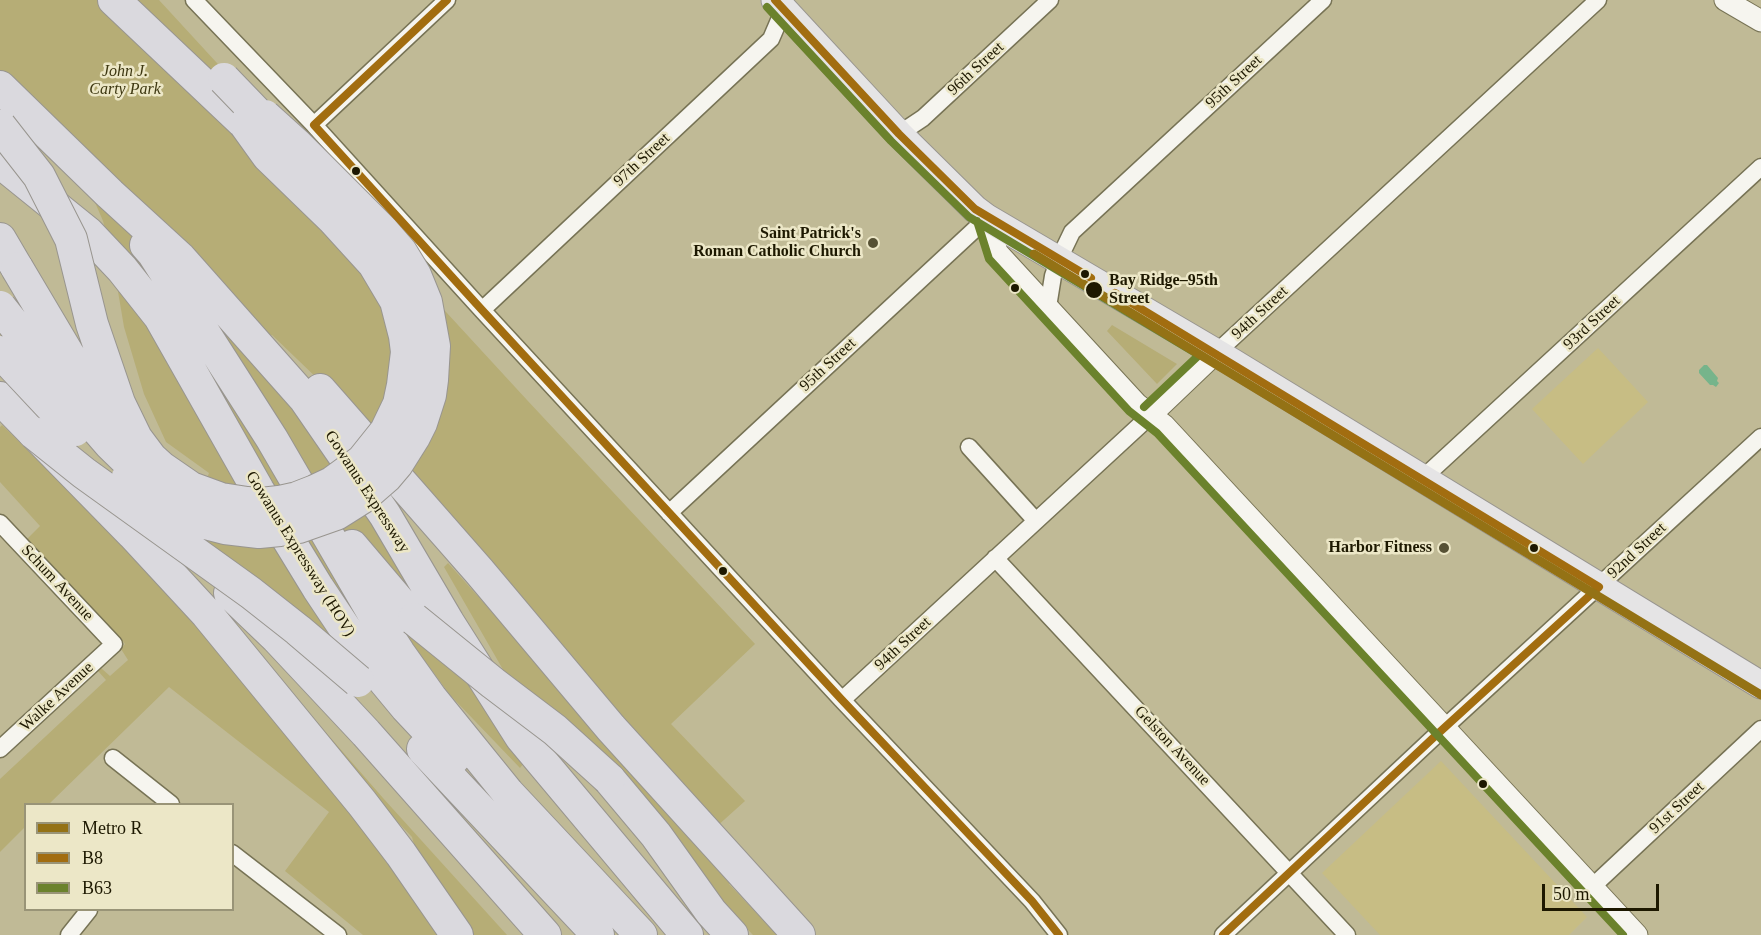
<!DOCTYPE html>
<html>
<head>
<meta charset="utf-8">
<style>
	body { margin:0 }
	#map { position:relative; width:1761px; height:935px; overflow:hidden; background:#c0ba96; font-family:"Times New Roman",serif }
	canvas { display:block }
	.legend { position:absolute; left:24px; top:803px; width:210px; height:108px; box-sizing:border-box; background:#ece7c7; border:2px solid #999477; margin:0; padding:8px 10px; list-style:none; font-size:18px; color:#1d1800 }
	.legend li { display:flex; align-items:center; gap:12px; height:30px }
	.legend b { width:30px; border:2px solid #999477 }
	.scale { position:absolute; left:1542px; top:884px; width:117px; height:27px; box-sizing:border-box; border:3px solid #1d1800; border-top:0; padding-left:8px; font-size:18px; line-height:21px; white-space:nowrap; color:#1d1800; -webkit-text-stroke:4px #ece7c7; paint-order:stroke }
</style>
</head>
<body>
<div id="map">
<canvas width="1761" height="935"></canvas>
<ul class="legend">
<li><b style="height:8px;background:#947215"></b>Metro R</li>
<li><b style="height:8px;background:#a26d10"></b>B8</li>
<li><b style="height:8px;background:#6b822c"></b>B63</li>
</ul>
<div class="scale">50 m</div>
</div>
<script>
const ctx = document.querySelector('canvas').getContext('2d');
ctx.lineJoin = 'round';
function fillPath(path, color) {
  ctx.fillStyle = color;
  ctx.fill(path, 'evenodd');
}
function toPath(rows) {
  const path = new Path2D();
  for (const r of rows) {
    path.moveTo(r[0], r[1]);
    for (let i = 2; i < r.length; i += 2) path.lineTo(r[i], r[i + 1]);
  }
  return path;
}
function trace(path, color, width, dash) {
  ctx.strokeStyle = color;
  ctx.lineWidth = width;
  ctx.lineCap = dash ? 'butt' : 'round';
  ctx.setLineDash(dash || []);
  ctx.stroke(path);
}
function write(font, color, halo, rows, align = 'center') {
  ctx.font = font + ' "Times New Roman",serif';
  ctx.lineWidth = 5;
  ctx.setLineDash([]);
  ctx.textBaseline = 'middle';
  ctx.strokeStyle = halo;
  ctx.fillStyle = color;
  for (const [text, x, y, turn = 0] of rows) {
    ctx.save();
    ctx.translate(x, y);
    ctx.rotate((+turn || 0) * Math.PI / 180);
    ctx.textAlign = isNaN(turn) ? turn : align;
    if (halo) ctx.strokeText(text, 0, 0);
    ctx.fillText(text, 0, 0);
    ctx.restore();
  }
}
fillPath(toPath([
	[1598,348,1648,402,1583,464,1532,409],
	[1441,761,1587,917,1569,935,1380,935,1322,873]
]), '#c7bd84');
fillPath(toPath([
	[0,0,159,0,527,400,755,644,671,724,745,801,715,828,322,383,272,335,248,347,288,392,527,759,520,768,450,695,414,646,403,628,363,665,177,562,209,473,166,442,144,394,124,327,111,250,103,221,73,151,0,74],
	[1112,325,1177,364,1157,384,1107,331],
	[2,425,65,486,125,535,389,857,442,935,363,935,285,871,329,812,169,687,49,804,26,804,25,827,0,852,0,779,106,680,98,671,101,668,110,676,128,660,121,649,125,644,27,539,40,526,0,482,0,427],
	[448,563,733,880,729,884,777,935,753,935,509,680,444,567],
	[248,642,253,645,322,728,383,798,507,935,468,935,421,870,412,837,361,784]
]), '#b6ad76');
fillPath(toPath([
	[1704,365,1707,365,1718,378,1717,381,1719,383,1716,387,1713,385,1710,385,1699,373,1699,370]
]), '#76b48b');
const minor = toPath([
	[194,0,314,125,482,310,842,700,1032,901,1059,935],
	[314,125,447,0],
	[899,134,923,118,1050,0],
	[1048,307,1053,276,1059,259,1072,232,1323,0],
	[482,310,771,39,786,4],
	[1216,353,1598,0],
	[969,447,1036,521],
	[1422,479,1761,167],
	[669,513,987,218],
	[0,523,114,644,0,749],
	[995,558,1347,935],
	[842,700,1151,415],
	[113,758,171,804],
	[232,853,338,935],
	[1592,887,1761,729],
	[69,935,89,910],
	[1223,935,1432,739,1761,437]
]);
const tertiary = toPath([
	[1725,0,1761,21],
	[987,218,997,252,1137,404,1164,425,1637,935],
	[1151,415,1216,353]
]);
const primary = toPath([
	[775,0,899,134,975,209,987,218,1232,362,1761,685]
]);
const motorway = toPath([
	[114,0,245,124],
	[0,87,110,194,180,258,305,399,385,515,448,622,521,737,687,935],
	[0,162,88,233,122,269,160,317,258,490,318,588,362,654,406,707,454,758],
	[0,239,17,268],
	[146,245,153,253,272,439,372,611,399,653,431,698,508,793,641,935],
	[320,390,479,571,611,728,799,935],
	[0,398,133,534,207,614,362,803,401,854,457,935],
	[352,546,414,619],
	[230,593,277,638,366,733,545,935],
	[423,749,598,935],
	[609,779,656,835,711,912,732,935]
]);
trace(minor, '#777355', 19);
trace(tertiary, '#777355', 23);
trace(primary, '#98958f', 29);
trace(motorway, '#98958f', 34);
trace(minor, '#f6f5ef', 16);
trace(tertiary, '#f6f5ef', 21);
trace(primary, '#e5e4e5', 27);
trace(motorway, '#dad9de', 32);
const motorwayBridge = toPath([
	[224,79,277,134],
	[0,126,39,176,71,239,92,324,119,403,136,438,151,458,162,468,191,488,221,499,247,503,261,504,279,502,297,498,315,491,332,483,362,461,386,431,399,404,403,385,407,352,405,336,396,301,374,264,333,219,268,156,245,124],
	[17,268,68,354,108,413],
	[0,307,90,421,110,444,151,484],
	[0,352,61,417,75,430],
	[34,433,84,473,251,593,298,630,358,681],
	[128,477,162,504,194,520,225,528,259,532,280,530,299,527,336,514,363,497,386,477,397,464,414,437,421,423,430,395,432,380,434,346,426,302,415,275,401,252,382,230,296,144,265,116],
	[414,619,493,683,555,730,609,779]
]);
trace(motorwayBridge, '#98958f', 34, []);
trace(motorwayBridge, '#dad9de', 32);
trace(toPath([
	[447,0,314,125,482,310,842,700,1032,901,1059,935],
	[775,0,899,134,975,209,1091,278],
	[1115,293,1599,587,1432,739,1223,935]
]), '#a26d10', 8);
trace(toPath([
	[767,7,891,141,969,217,1199,355,1144,407],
	[977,221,989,259,1129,411,1157,433,1623,935]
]), '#6b822c', 8);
trace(toPath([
	[1034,254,1761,695]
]), '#947215', 9);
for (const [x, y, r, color] of [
	[356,171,5,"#1d1800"],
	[873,243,6,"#565134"],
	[1085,274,5,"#1d1800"],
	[1015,288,5,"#1d1800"],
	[1094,290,9,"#1d1800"],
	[1444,548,6,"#565134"],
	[1534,548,5,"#1d1800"],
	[723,571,5,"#1d1800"],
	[1483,784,5,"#1d1800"]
]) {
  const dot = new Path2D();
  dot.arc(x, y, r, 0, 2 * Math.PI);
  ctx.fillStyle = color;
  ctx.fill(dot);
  trace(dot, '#ece7c7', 2);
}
write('16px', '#1d1800', '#ece7c7', [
	["96th Street",976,69,-43],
	["95th Street",1234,82,-43],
	["97th Street",642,160,-43],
	["94th Street",1260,313,-43],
	["93rd Street",1592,323,-43],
	["95th Street",828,365,-43],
	["Gowanus Expressway",367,492,57],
	["92nd Street",1637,551,-43],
	["Gowanus Expressway (HOV)",300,554,58],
	["Schum Avenue",57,583,47],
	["94th Street",903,644,-43],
	["Walke Avenue",57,697,-43],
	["Gelston Avenue",1172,746,47],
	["91st Street",1677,808,-43]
]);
write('italic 16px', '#3d3711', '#ece7c7', [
	["John J.",125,72],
	["Carty Park",125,90]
]);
write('bold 16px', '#1d1800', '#ece7c7', [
	["Saint Patrick's",861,234],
	["Roman Catholic Church",861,252],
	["Harbor Fitness",1432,548]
], 'right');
write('bold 16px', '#1d1800', '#ece7c7', [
	["Bay Ridge–95th",1109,281],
	["Street",1109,299]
], 'left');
</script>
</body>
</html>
